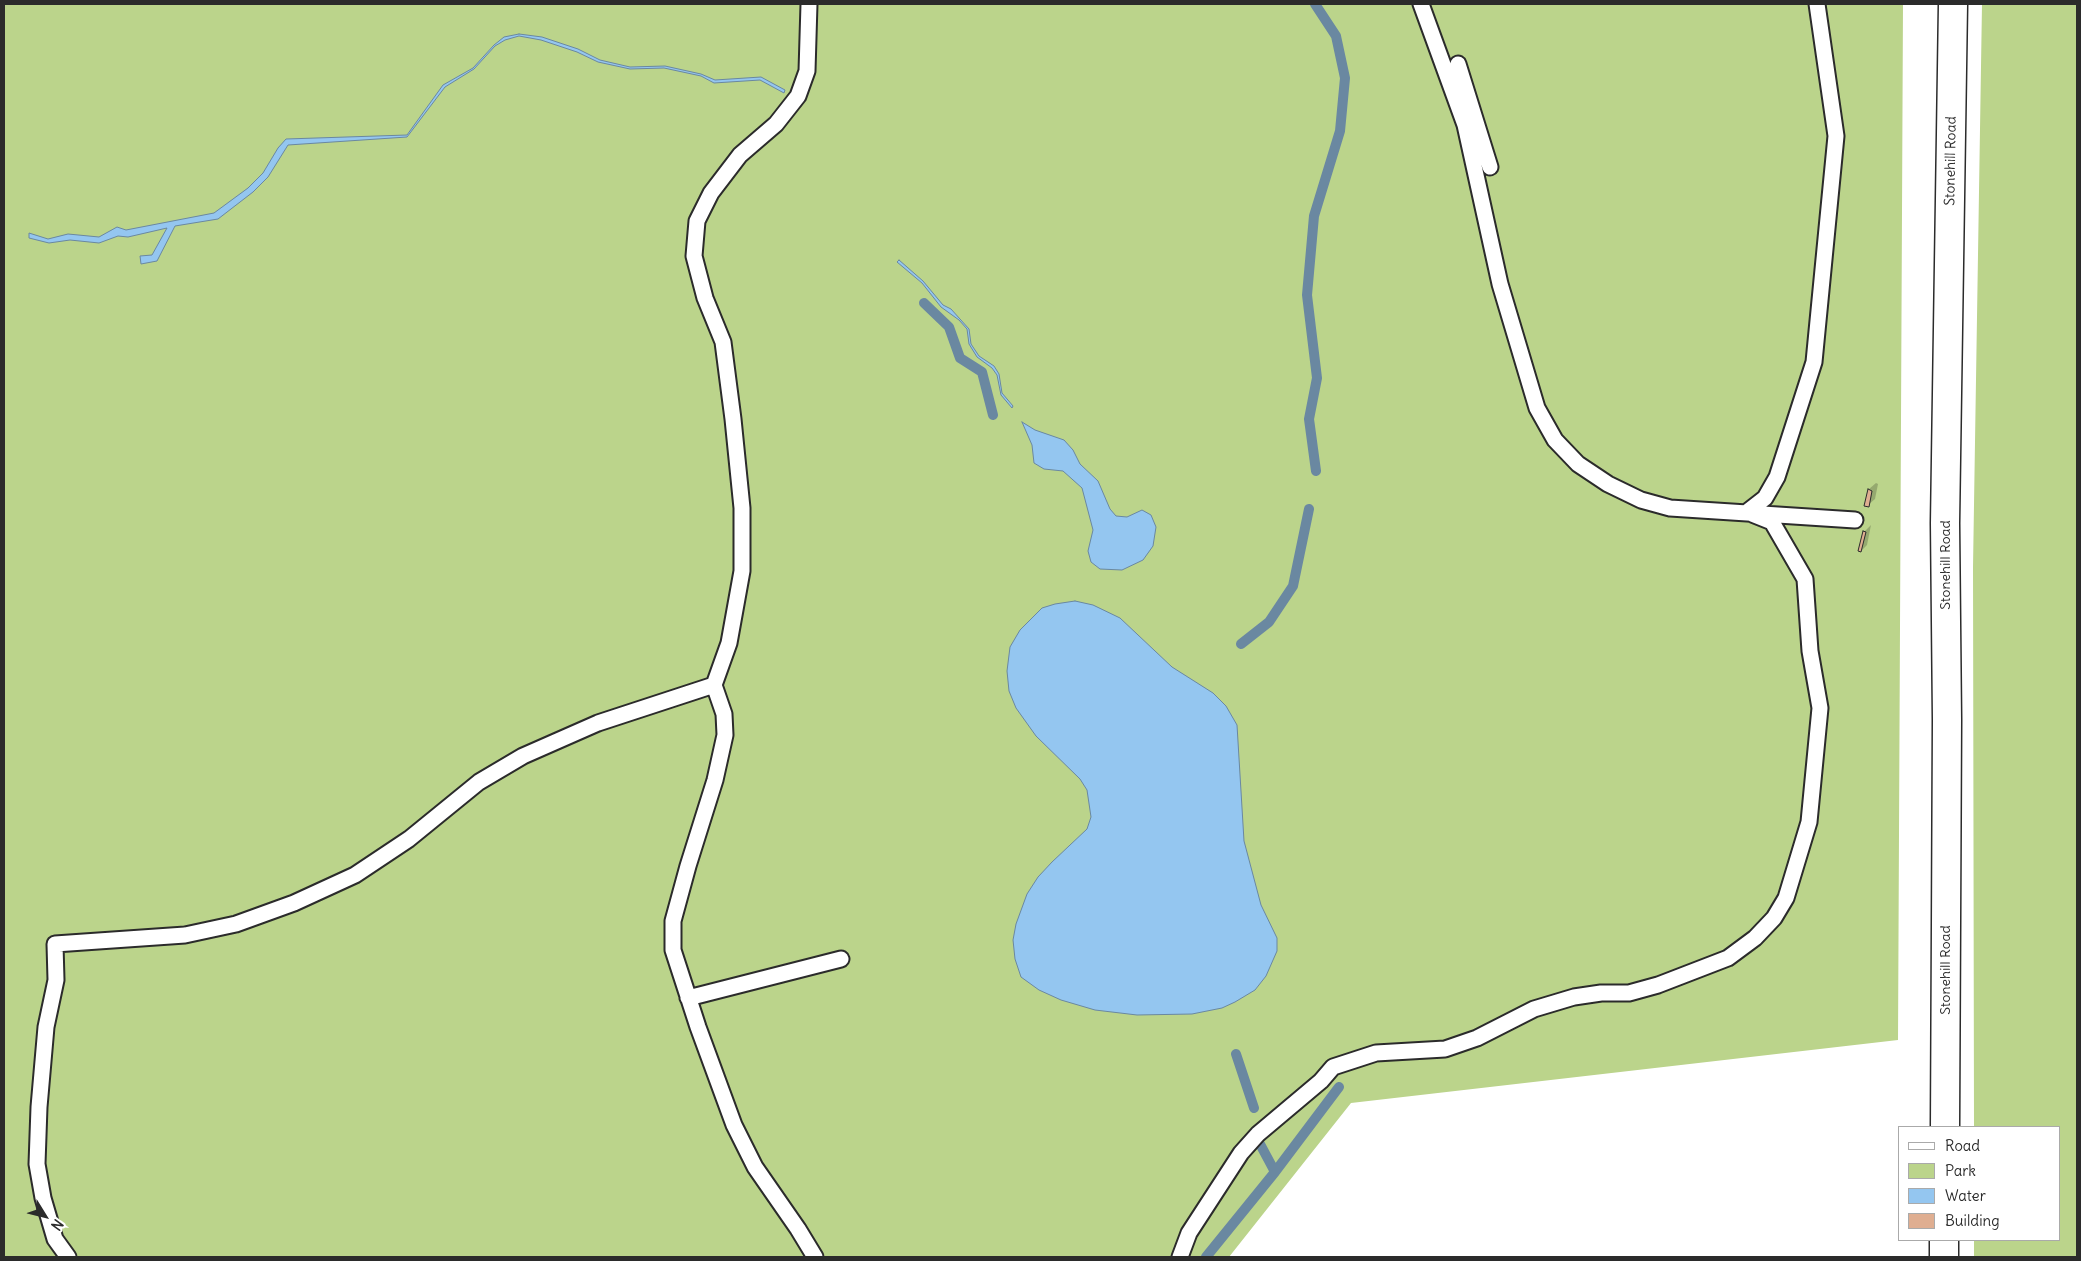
<!DOCTYPE html>
<html>
<head>
<meta charset="utf-8">
<style>
	body { margin:0 }
	#map { position:relative; width:2081px; height:1261px; overflow:hidden; background:#fff; font-family:Delius,sans-serif }
	canvas { display:block }
	.frame { position:absolute; inset:0; border:5px solid #2b2b2b; pointer-events:none }
	.legend { position:absolute; left:1898px; top:1126px; width:162px; height:115px; box-sizing:border-box; background:#fff; border:1px solid #aaa; margin:0; padding:6px 9px; list-style:none; font-size:15px; color:#2b2b2b }
	.legend li { display:flex; align-items:center; gap:10px; height:25px }
	.legend b { width:25px; border:1px solid #aaa }
	.north { position:absolute; left:20px; top:1191px; width:50px; height:50px; -webkit-text-stroke:4px #fff; paint-order:stroke; rotate:126deg; font-size:14px; font-weight:700; line-height:20px; text-align:center; color:#2b2b2b }
	.north::after { content:''; display:block; margin:auto; width:18px; height:22px; background:#2b2b2b; clip-path:polygon(50% 0,100% 100%,50% 72%,0 100%) }
</style>
</head>
<body>
<div id="map">
<canvas width="2081" height="1261"></canvas>
<div class="frame"></div>
<ul class="legend">
<li><b style="height:6px;background:#fff"></b>Road</li>
<li><b style="height:14px;background:#bbd48b"></b>Park</li>
<li><b style="height:14px;background:#94c6f0"></b>Water</li>
<li><b style="height:14px;background:#dfae91"></b>Building</li>
</ul>
<div class="north">N</div>
</div>
<script>
const ctx = document.querySelector('canvas').getContext('2d');
ctx.lineJoin = 'round';
function fillPath(path, color) {
  ctx.fillStyle = color;
  ctx.fill(path, 'evenodd');
}
function toPath(rows) {
  const path = new Path2D();
  for (const r of rows) {
    path.moveTo(r[0], r[1]);
    for (let i = 2; i < r.length; i += 2) path.lineTo(r[i], r[i + 1]);
  }
  return path;
}
function trace(path, color, width, dash) {
  ctx.strokeStyle = color;
  ctx.lineWidth = width;
  ctx.lineCap = dash ? 'butt' : 'round';
  ctx.setLineDash(dash || []);
  ctx.stroke(path);
}
function write(font, color, halo, rows, align = 'center') {
  ctx.font = font + ' Delius,sans-serif';
  ctx.lineWidth = 4.5;
  ctx.setLineDash([]);
  ctx.textBaseline = 'middle';
  ctx.strokeStyle = halo;
  ctx.fillStyle = color;
  for (const [text, x, y, turn = 0] of rows) {
    ctx.save();
    ctx.translate(x, y);
    ctx.rotate((+turn || 0) * Math.PI / 180);
    ctx.textAlign = isNaN(turn) ? turn : align;
    if (halo) ctx.strokeText(text, 0, 0);
    ctx.fillText(text, 0, 0);
    ctx.restore();
  }
}
fillPath(toPath([
	[4,4,1903,4,1898,1040,1351,1103,1229,1257,4,1257],
	[1982,4,2077,4,2077,1257,1974,1257,1974,1240,2060,1240,2060,1127,1974,1127,1973,567]
]), '#bbd48b');
const water = toPath([
	[519,34,542,37,578,49,600,60,630,67,665,66,701,74,715,80,761,77,785,90,784,93,760,80,714,83,701,76,664,68,630,69,598,62,577,52,541,40,519,36,505,40,495,46,474,69,445,87,407,137,288,145,268,177,253,192,218,219,175,226,157,261,141,264,140,256,152,255,167,228,128,237,118,236,99,243,70,240,49,243,29,238,29,233,48,239,68,234,99,237,117,227,126,230,214,213,248,188,263,173,278,148,286,139,407,135,443,85,473,68,494,45,504,37,519,34],
	[899,260,923,281,943,305,951,309,969,329,971,344,979,356,994,366,999,374,1002,393,1013,406,1012,408,1001,395,997,375,992,368,977,357,969,344,967,329,959,320,941,307,922,283,897,262,899,260],
	[1022,422,1035,430,1064,440,1073,450,1080,464,1098,481,1110,509,1116,516,1127,517,1142,510,1151,515,1156,527,1153,546,1143,560,1122,570,1100,569,1091,562,1088,551,1093,530,1082,488,1063,471,1044,469,1034,463,1032,445,1022,422],
	[1075,601,1093,605,1120,618,1172,667,1213,693,1226,706,1237,725,1244,841,1261,905,1277,938,1277,951,1266,976,1255,990,1235,1002,1222,1008,1192,1014,1137,1015,1095,1010,1061,1000,1039,990,1021,977,1015,959,1013,940,1016,924,1027,894,1038,877,1052,862,1087,829,1091,817,1087,790,1080,779,1036,736,1016,708,1009,691,1007,671,1010,647,1020,630,1042,608,1055,604,1075,601]
]);
fillPath(water, '#94c6f0');
trace(water, '#6a88a1', 1);
fillPath(toPath([
	[1876,483,1878,484,1875,499,1868,505,1865,505,1869,489],
	[1871,525,1867,545,1861,551,1864,532]
]), '#0003');
trace(toPath([
	[1315,4,1336,36,1345,78,1340,131,1314,216,1307,295,1317,378,1309,419,1316,471],
	[924,303,949,327,960,358,982,372,993,415],
	[1241,644,1269,622,1293,586,1309,509],
	[1236,1054,1254,1108],
	[1260,1144,1275,1172],
	[1206,1257,1275,1172,1339,1087]
]), '#6a88a1', 10);
const building = toPath([
	[1868,489,1872,491,1869,507,1864,506,1868,489],
	[1863,531,1866,532,1861,552,1858,551,1863,531]
]);
fillPath(building, '#dfae91');
trace(building, '#2b2b2b', 1);
const lane = toPath([
	[809,4,807,71,798,96,776,124,740,155,711,193,697,221,694,256,705,298,723,342,733,419,742,508,742,571,729,643,714,685,724,714,725,735,715,780,688,866,673,921,673,950,698,1027,734,1125,755,1167,798,1229,815,1257],
	[1421,4,1465,125,1500,284,1537,408,1555,440,1578,464,1608,484,1641,500,1670,508,1855,520],
	[1458,64,1490,167],
	[1747,512,1765,498,1777,477,1814,362,1836,136,1817,4],
	[688,998,841,959],
	[68,1257,55,1239,43,1198,37,1164,39,1107,46,1027,56,980,55,944,185,935,236,924,294,903,355,875,409,839,479,782,523,756,598,723,714,685],
	[1180,1257,1189,1233,1241,1153,1258,1134,1321,1081,1333,1067,1376,1053,1445,1049,1477,1038,1534,1009,1574,997,1601,993,1629,993,1658,985,1728,958,1755,938,1774,918,1786,898,1809,822,1820,708,1810,651,1805,579,1772,522,1747,512]
]);
const secondary = toPath([
	[1945,1127,1947,720,1945,523,1953,4],
	[1944,1257,1944,1240]
]);
trace(lane, '#2b2b2b', 19);
trace(secondary, '#2b2b2b', 31);
trace(lane, '#fff', 15);
trace(secondary, '#fff', 28);
write('14px', '#2b2b2b', '#fff', [
	["Stonehill Road",1951,161,-89],
	["Stonehill Road",1946,565,-90],
	["Stonehill Road",1946,970,-90]
]);
</script>
</body>
</html>
